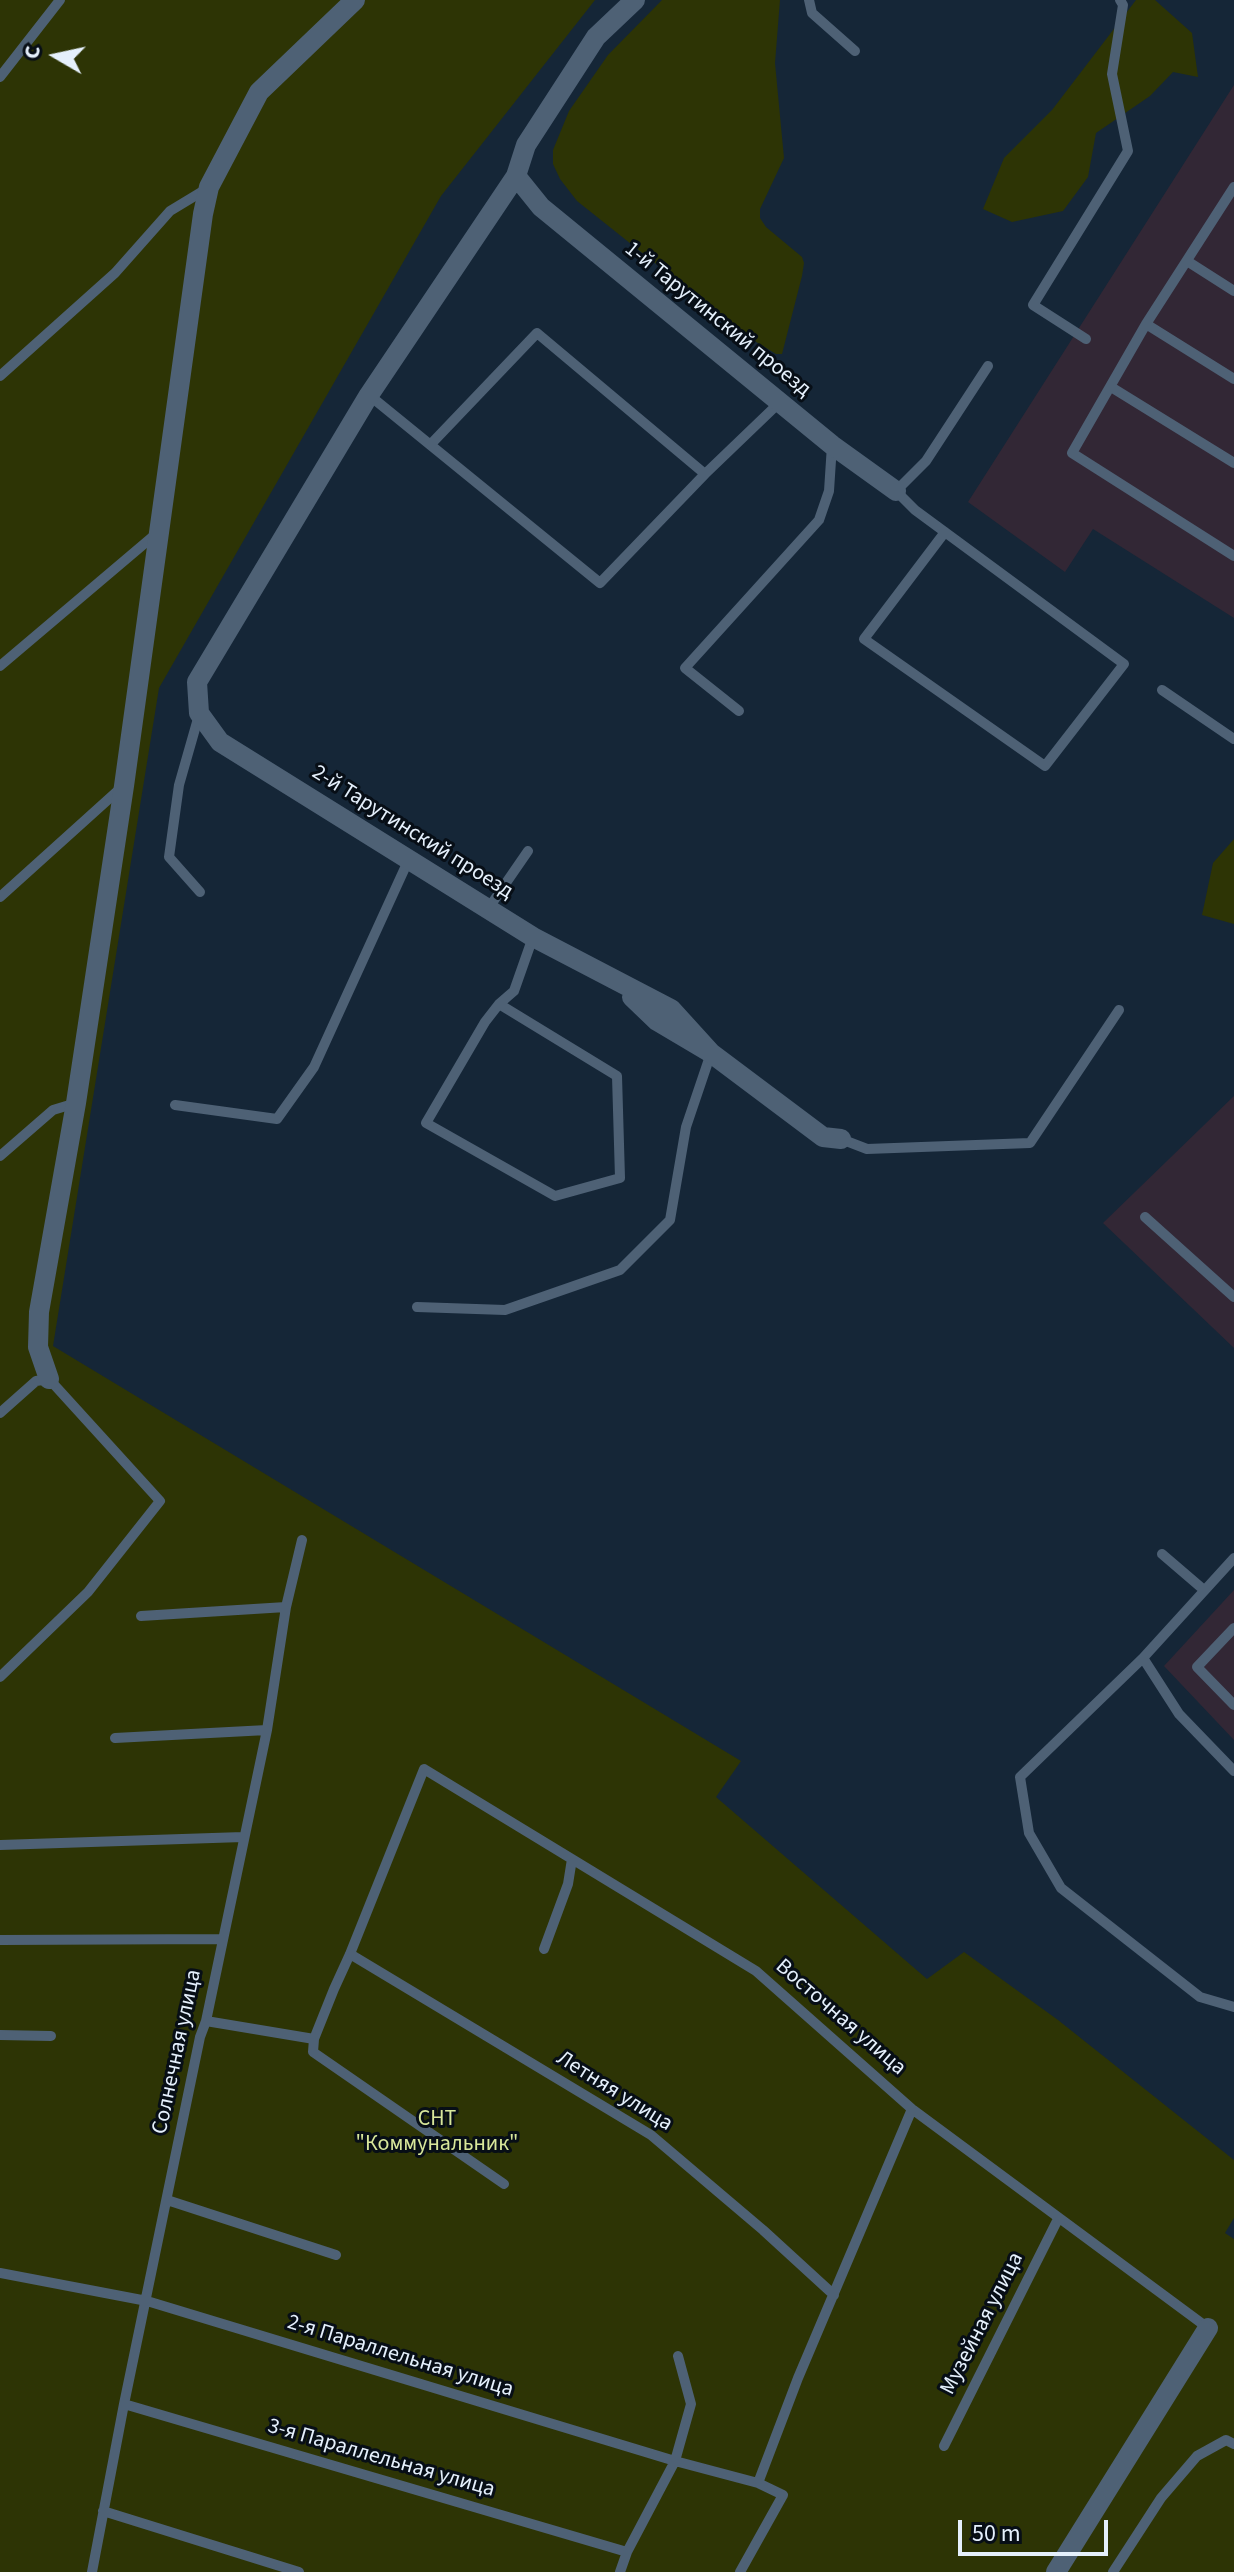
<!DOCTYPE html>
<html>
<head>
<meta charset="utf-8">
<style>
	body { margin:0 }
	#map { position:relative; width:1234px; height:2572px; overflow:hidden; background:#152637; font-family:"Source Sans 3",sans-serif }
	canvas { display:block }
	.north { position:absolute; left:16px; top:16px; width:80px; height:80px; -webkit-text-stroke:6px #070e16; paint-order:stroke; rotate:279deg; font-size:22px; font-weight:700; line-height:32px; text-align:center; color:#e5f0fc }
	.north::after { content:''; display:block; margin:auto; width:28px; height:36px; background:#e5f0fc; clip-path:polygon(50% 0,100% 100%,50% 72%,0 100%) }
	.scale { position:absolute; left:958px; top:2520px; width:150px; height:36px; box-sizing:border-box; border:4px solid #e5f0fc; border-top:0; padding-left:10px; font-size:24px; line-height:28px; white-space:nowrap; color:#e5f0fc; -webkit-text-stroke:6px #070e16; paint-order:stroke }
</style>
</head>
<body>
<div id="map">
<canvas width="1234" height="2572"></canvas>
<div class="north">С</div>
<div class="scale">50 m</div>
</div>
<script>
const ctx = document.querySelector('canvas').getContext('2d');
ctx.lineJoin = 'round';
function fillPath(path, color) {
  ctx.fillStyle = color;
  ctx.fill(path, 'evenodd');
}
function toPath(rows) {
  const path = new Path2D();
  for (const r of rows) {
    path.moveTo(r[0], r[1]);
    for (let i = 2; i < r.length; i += 2) path.lineTo(r[i], r[i + 1]);
  }
  return path;
}
function trace(path, color, width, dash) {
  ctx.strokeStyle = color;
  ctx.lineWidth = width;
  ctx.lineCap = dash ? 'butt' : 'round';
  ctx.setLineDash(dash || []);
  ctx.stroke(path);
}
function write(font, color, halo, rows, align = 'center') {
  ctx.font = font + ' "Source Sans 3",sans-serif';
  ctx.lineWidth = 6;
  ctx.setLineDash([]);
  ctx.textBaseline = 'middle';
  ctx.strokeStyle = halo;
  ctx.fillStyle = color;
  for (const [text, x, y, turn = 0] of rows) {
    ctx.save();
    ctx.translate(x, y);
    ctx.rotate((+turn || 0) * Math.PI / 180);
    ctx.textAlign = isNaN(turn) ? turn : align;
    if (halo) ctx.strokeText(text, 0, 0);
    ctx.fillText(text, 0, 0);
    ctx.restore();
  }
}
fillPath(toPath([
	[1234,85,1234,618,1093,529,1065,572,968,502],
	[1234,1096,1234,1348,1103,1223],
	[1234,1590,1234,1740,1164,1666]
]), '#322735');
fillPath(toPath([
	[0,0,595,0,441,196,159,688,53,1346,741,1761,716,1797,927,1979,964,1952,1058,2020,1234,2160,1234,2218,1225,2233,1234,2239,1234,2572,0,2572],
	[662,0,780,0,775,63,784,158,760,209,760,218,766,227,802,257,804,263,802,276,782,354,776,354,748,337,577,201,560,179,553,164,553,150,569,111,608,55],
	[1136,0,1155,0,1192,33,1198,77,1173,72,1150,96,1096,133,1088,177,1063,211,1012,222,983,209,1004,158,1052,110],
	[1234,839,1234,924,1202,915,1213,863]
]), '#2d3405');
trace(toPath([
	[809,0,812,13,855,51],
	[0,77,60,0],
	[1234,187,1146,324,1072,453,1234,556],
	[1187,261,1234,291],
	[1146,324,1234,379],
	[1086,339,1033,305,1128,151,1112,74,1123,5,1120,0],
	[0,376,115,273,170,211,208,188],
	[1111,387,1234,463],
	[369,395,600,583,705,474,537,333,431,444],
	[705,474,780,402],
	[945,532,864,639,1045,766,1124,664,915,510,896,491,926,461,988,366],
	[0,666,157,533],
	[1162,690,1234,739],
	[739,711,685,668,819,520,829,491,832,445],
	[199,715,179,785,169,857,200,892],
	[0,897,122,787],
	[488,909,528,851],
	[499,1004,617,1076,620,1178,555,1196,426,1123,485,1022,499,1004,514,991,533,937],
	[175,1105,277,1119,314,1067,409,859],
	[841,1139,867,1149,1030,1143,1119,1010],
	[0,1156,53,1110,76,1103],
	[1145,1217,1234,1297],
	[417,1307,505,1310,620,1270,670,1220,686,1127,711,1053],
	[0,1413,36,1381,49,1379,160,1501,88,1592,0,1677],
	[1162,1554,1204,1590],
	[1234,1558,1143,1658,1179,1714,1234,1771],
	[141,1616,286,1607],
	[1234,1628,1197,1667,1234,1705],
	[1143,1658,1020,1777,1029,1833,1061,1888,1200,1997,1234,2007],
	[115,1738,267,1730],
	[0,1845,243,1837],
	[0,1940,223,1939],
	[544,1949,568,1884,572,1859],
	[350,1954,651,2135,763,2230,834,2295],
	[206,2021,314,2039],
	[0,2035,51,2036],
	[504,2184,313,2052,314,2039,334,1989,350,1954,424,1769,756,1971,912,2109,1208,2328],
	[167,2200,336,2255],
	[0,2273,147,2301,675,2461,758,2483,783,2495,740,2572],
	[124,2404,627,2552],
	[944,2446,1058,2219],
	[758,2483,798,2378,912,2109],
	[103,2511,299,2572],
	[92,2572,124,2404,200,2037,206,2021,267,1730,286,1607,302,1540],
	[620,2572,627,2552,675,2461,691,2404,678,2356],
	[1113,2572,1161,2498,1197,2456,1226,2440,1234,2444]
]), '#4e6175', 10);
trace(toPath([
	[635,0,596,37,526,145,516,176,369,395,197,682,199,713,220,742,533,937,671,1009,711,1053],
	[516,176,541,207,832,445,896,491],
	[632,997,657,1021,711,1053,823,1137,841,1139],
	[49,1379,38,1347,39,1312,76,1103,124,786,203,214,209,187,259,92,355,0],
	[1056,2572,1208,2328]
]), '#4e6175', 20);
write('22px', '#e5f0fc', '#070e16', [
	["1-й Тарутинский проезд",717,320,39],
	["2-й Тарутинский проезд",412,833,32],
	["Восточная улица",840,2018,41],
	["Солнечная улица",178,2052,-78],
	["Летняя улица",614,2092,32],
	["Музейная улица",983,2324,-63],
	["2-я Параллельная улица",400,2357,17],
	["3-я Параллельная улица",381,2459,16]
]);
write('22px', '#d8e79b', '#070e16', [
	["СНТ",437,2120],
	["\"Коммунальник\"",437,2145]
]);
</script>
</body>
</html>
